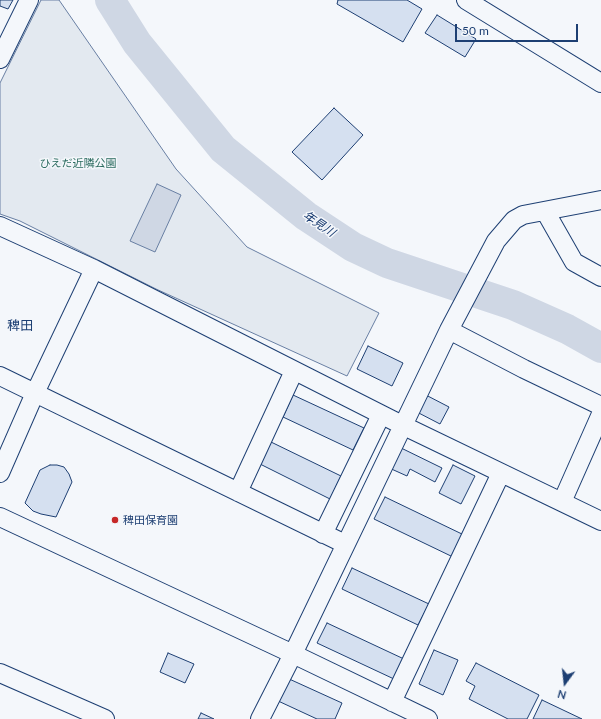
<!DOCTYPE html>
<html>
<head>
<meta charset="utf-8">
<style>
	body { margin:0 }
	#map { position:relative; width:601px; height:719px; overflow:hidden; background:#f4f7fb; font-family:Lato,sans-serif }
	canvas { display:block }
	.north { position:absolute; left:545px; top:663px; width:40px; height:40px; -webkit-text-stroke:3px #f4f7fb; paint-order:stroke; rotate:195deg; font-size:11px; font-weight:700; line-height:16px; text-align:center; color:#1d3f73 }
	.north::after { content:''; display:block; margin:auto; width:14px; height:18px; background:#1d3f73; clip-path:polygon(50% 0,100% 100%,50% 72%,0 100%) }
	.scale { position:absolute; left:455px; top:24px; width:123px; height:18px; box-sizing:border-box; border:2px solid #1d3f73; border-top:0; padding-left:5px; font-size:12px; line-height:14px; white-space:nowrap; color:#1d3f73; -webkit-text-stroke:3px #f4f7fb; paint-order:stroke }
</style>
</head>
<body>
<div id="map">
<canvas width="601" height="719"></canvas>
<div class="north">N</div>
<div class="scale">50 m</div>
</div>
<script>
const ctx = document.querySelector('canvas').getContext('2d');
ctx.lineJoin = 'round';
function fillPath(path, color) {
  ctx.fillStyle = color;
  ctx.fill(path, 'evenodd');
}
function toPath(rows) {
  const path = new Path2D();
  for (const r of rows) {
    path.moveTo(r[0], r[1]);
    for (let i = 2; i < r.length; i += 2) path.lineTo(r[i], r[i + 1]);
  }
  return path;
}
function trace(path, color, width, dash) {
  ctx.strokeStyle = color;
  ctx.lineWidth = width;
  ctx.lineCap = dash ? 'butt' : 'round';
  ctx.setLineDash(dash || []);
  ctx.stroke(path);
}
function write(font, color, halo, rows, align = 'center') {
  ctx.font = font + ' Lato,"Noto Sans JP",sans-serif';
  ctx.lineWidth = 3;
  ctx.setLineDash([]);
  ctx.textBaseline = 'middle';
  ctx.strokeStyle = halo;
  ctx.fillStyle = color;
  for (const [text, x, y, turn = 0] of rows) {
    ctx.save();
    ctx.translate(x, y);
    ctx.rotate((+turn || 0) * Math.PI / 180);
    ctx.textAlign = isNaN(turn) ? turn : align;
    if (halo) ctx.strokeText(text, 0, 0);
    ctx.fillText(text, 0, 0);
    ctx.restore();
  }
}
const green = toPath([
	[41,0,59,0,176,169,247,247,379,313,347,376,156,289,20,221,0,214,0,83,41,0]
]);
fillPath(green, '#e3e9f0');
trace(green, '#687fa3', 1);
const water = toPath([
	[157,184,181,195,155,252,130,241,157,184]
]);
fillPath(water, '#cfd7e4');
trace(water, '#687fa3', 1);
trace(toPath([
	[110,0,137,43,223,149,306,216,353,247,387,263,513,305,567,329,601,348]
]), '#cfd7e4', 30);
const building = toPath([
	[0,0,13,0,8,9,0,6,0,0],
	[338,0,407,0,422,9,403,42,337,4,338,0],
	[437,15,476,39,465,57,425,33,437,15],
	[334,108,363,135,322,180,292,152,334,108],
	[368,346,403,363,392,386,357,369,368,346],
	[422,393,449,407,440,424,413,410,422,393],
	[293,395,364,428,353,450,283,417,293,395],
	[271,442,341,476,330,499,260,464,271,442],
	[397,446,442,468,435,482,410,469,407,476,387,467,397,446],
	[50,465,57,465,64,467,69,474,72,482,56,517,41,514,33,511,25,503,40,470,50,465],
	[453,465,475,476,461,504,439,493,453,465],
	[385,497,464,535,453,557,374,519,385,497],
	[352,568,429,604,418,625,342,589,352,568],
	[327,623,404,659,394,679,317,643,327,623],
	[434,650,458,660,443,695,419,684,434,650],
	[168,653,194,664,185,683,160,672,168,653],
	[476,663,539,695,527,719,508,719,469,699,475,686,466,681,476,663],
	[287,678,342,703,335,719,317,719,276,700,287,678],
	[542,700,582,719,533,719,542,700],
	[201,713,214,719,198,719,201,713]
]);
fillPath(building, '#d5e0f0');
trace(building, '#1d3f73', 1);
const minor = toPath([
	[466,0,601,83],
	[0,59,29,0],
	[545,211,574,262,601,277],
	[0,226,94,269,402,425,601,521],
	[449,330,524,369,601,406],
	[0,376,345,544],
	[0,473,35,393,94,269],
	[238,492,294,371],
	[562,502,601,414],
	[0,517,293,654,428,719],
	[323,534,381,415],
	[0,673,105,719],
	[392,702,501,473],
	[260,719,293,654,449,330,496,241,514,220,523,215,601,200]
]);
trace(minor, '#1d3f73', 20);
trace(minor, '#f4f7fb', 18);
for (const [x, y, r, color] of [
	[115,520,4,"#c62828"]
]) {
  const dot = new Path2D();
  dot.arc(x, y, r, 0, 2 * Math.PI);
  ctx.fillStyle = color;
  ctx.fill(dot);
  trace(dot, '#f4f7fb', 1.5);
}
write('11px', '#2c6c60', '#f4f7fb', [
	["ひえだ近隣公園",78,163]
]);
write('11px', '#1d3f73', '#f4f7fb', [
	["稗田保育園",123,520]
], 'left');
write('italic 12px', '#1d3f73', '#f4f7fb', [
	["年見川",319,224,34]
]);
write('13px', '#1d3f73', '#f4f7fb', [
	["稗田",20,326]
]);
</script>
</body>
</html>
